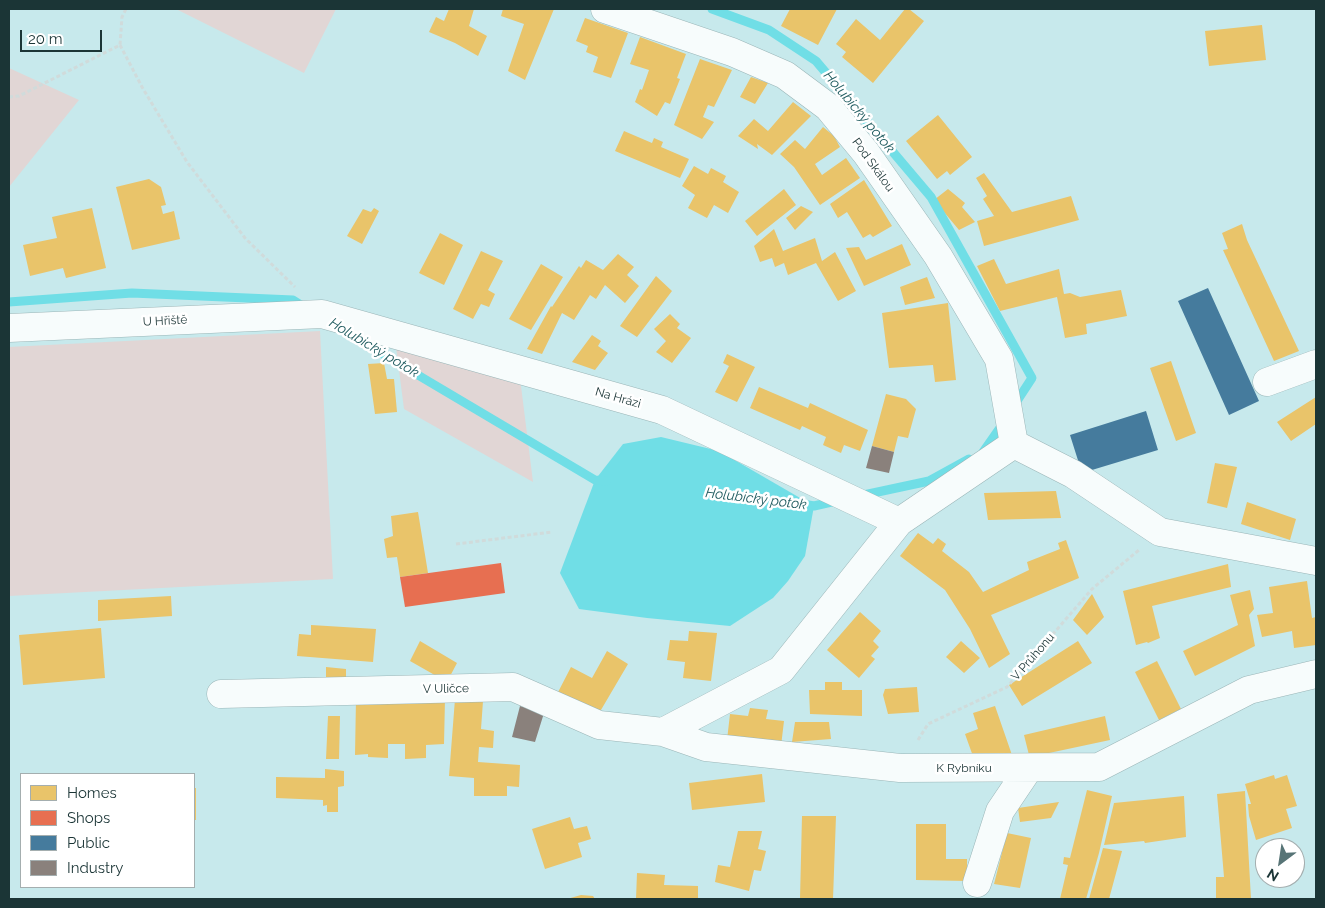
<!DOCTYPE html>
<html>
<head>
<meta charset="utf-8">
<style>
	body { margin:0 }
	#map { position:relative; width:1325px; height:908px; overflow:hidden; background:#c7e9ec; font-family:Raleway,sans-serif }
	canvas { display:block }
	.frame { position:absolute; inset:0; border:10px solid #1b3536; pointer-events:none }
	.legend { position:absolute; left:20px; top:773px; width:175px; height:115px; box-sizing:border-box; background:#fff; border:1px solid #a4aeaf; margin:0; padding:6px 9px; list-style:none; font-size:15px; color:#1b3536 }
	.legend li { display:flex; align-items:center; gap:10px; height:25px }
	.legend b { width:25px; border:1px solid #a4aeaf }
	.north { position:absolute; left:1255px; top:838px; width:50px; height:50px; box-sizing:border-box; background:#fff; border:1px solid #a4aeaf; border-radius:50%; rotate:211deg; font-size:14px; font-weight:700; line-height:20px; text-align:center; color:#1b3536 }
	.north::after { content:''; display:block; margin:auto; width:18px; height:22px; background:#577476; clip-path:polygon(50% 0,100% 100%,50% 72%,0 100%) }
	.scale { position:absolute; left:20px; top:30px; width:82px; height:22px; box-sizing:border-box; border:2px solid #1b3536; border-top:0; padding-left:6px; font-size:15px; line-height:18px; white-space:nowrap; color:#1b3536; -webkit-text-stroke:4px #fff; paint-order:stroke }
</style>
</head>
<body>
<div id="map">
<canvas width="1325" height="908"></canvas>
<div class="frame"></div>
<ul class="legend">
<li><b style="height:14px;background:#e9c46a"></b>Homes</li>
<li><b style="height:14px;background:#e76f51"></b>Shops</li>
<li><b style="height:14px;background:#457b9d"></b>Public</li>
<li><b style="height:14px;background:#8a817c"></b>Industry</li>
</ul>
<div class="north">N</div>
<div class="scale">20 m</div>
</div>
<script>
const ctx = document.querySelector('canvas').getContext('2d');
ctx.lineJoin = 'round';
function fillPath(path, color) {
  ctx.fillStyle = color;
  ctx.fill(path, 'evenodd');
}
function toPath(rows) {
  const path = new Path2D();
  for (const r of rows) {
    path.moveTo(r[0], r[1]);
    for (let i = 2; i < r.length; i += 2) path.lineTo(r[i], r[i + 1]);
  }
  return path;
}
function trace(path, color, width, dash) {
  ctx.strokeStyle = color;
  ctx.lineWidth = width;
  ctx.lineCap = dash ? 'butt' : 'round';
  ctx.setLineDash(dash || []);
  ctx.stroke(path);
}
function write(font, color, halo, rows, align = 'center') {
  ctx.font = font + ' Raleway,sans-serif';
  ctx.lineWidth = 5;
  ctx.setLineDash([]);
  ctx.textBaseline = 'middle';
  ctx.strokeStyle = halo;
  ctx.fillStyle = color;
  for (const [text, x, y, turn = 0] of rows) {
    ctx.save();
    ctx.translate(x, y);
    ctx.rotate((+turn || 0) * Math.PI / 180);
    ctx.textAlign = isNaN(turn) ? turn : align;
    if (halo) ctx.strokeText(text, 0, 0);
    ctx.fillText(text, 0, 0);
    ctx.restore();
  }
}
fillPath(toPath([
	[176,9,336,9,304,73],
	[9,68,79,100,9,187],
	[320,331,333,579,9,596,9,347],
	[396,347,520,378,533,482,404,409]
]), '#e1d6d5');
fillPath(toPath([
	[661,437,719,451,814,506,805,556,788,581,773,598,730,626,647,618,579,609,560,573,595,480,623,444]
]), '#70dee6');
fillPath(toPath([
	[449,9,474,9,469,26,487,36,478,56,455,43,429,32,436,17,444,21],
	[503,9,554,9,525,80,508,71,524,24,501,16],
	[790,9,837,9,818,45,781,26],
	[905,9,909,9,924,21,873,83,842,57,846,52,836,44,856,19,880,40],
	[585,18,628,33,611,78,593,72,598,57,586,52,588,46,576,41],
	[1262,25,1266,60,1209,66,1205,31],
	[640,37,686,54,677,78,680,79,670,104,665,102,657,116,635,102,640,89,642,90,649,70,630,64],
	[700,59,732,70,714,107,708,105,703,117,714,122,702,139,674,125],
	[751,77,768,83,755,104,740,97],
	[793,102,811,116,772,155,757,144,758,149,738,136,754,119,768,131],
	[938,115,972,157,950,175,947,171,937,179,906,141],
	[823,127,834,136,840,147,815,164,822,175,846,158,860,178,820,205,794,167,780,154,795,140,805,149],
	[624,131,652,143,654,138,663,142,661,147,689,159,680,178,615,151],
	[694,166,708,174,711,168,726,176,723,182,739,192,728,213,714,205,707,218,688,208,695,195,682,186],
	[984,173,1012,212,1071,196,1079,220,984,246,977,221,994,216,983,199,987,196,976,178],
	[149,179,161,187,166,205,161,206,163,214,174,211,180,239,132,250,116,187],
	[864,180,892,226,873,237,870,234,863,238,847,212,838,218,830,204],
	[784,189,796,205,757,236,745,221],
	[948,189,965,203,962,207,975,222,959,230,934,200],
	[801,206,813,212,795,230,786,218],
	[92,208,106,268,66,278,63,268,30,276,23,245,57,238,52,217],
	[374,208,379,211,362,244,347,236,363,209,371,212],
	[1242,224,1247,240,1299,351,1274,361,1223,250,1228,249,1222,233],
	[774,229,783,251,815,238,822,261,835,252,856,291,838,301,816,263,788,275,784,263,775,267,772,258,760,262,754,246],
	[440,233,463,245,444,285,419,273],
	[902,244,911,265,864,286,846,248,859,247,866,260],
	[481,251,503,261,488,290,495,294,489,307,481,304,473,319,453,309],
	[618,254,634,267,627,275,639,286,625,303,605,285,596,299,590,295,574,320,562,313,542,354,527,349,551,306,552,307,579,266,581,268,586,260,603,270],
	[994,259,1006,284,1059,269,1064,294,1070,293,1080,297,1121,290,1127,316,1086,324,1087,334,1065,338,1057,297,1000,311,977,266],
	[541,264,563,277,531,330,509,319],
	[656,276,672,291,637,337,620,326],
	[927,277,935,298,905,305,900,287],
	[948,303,956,380,935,382,933,365,889,368,882,313],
	[670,314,680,324,677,328,691,338,672,363,656,352,666,341,654,329],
	[592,335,601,341,598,346,608,353,595,370,572,362],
	[727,354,755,367,737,402,715,392,729,366,723,363],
	[1171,361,1196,433,1176,441,1150,368],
	[384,363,387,379,394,379,397,412,375,414,368,364],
	[759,387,808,408,810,403,868,430,860,451,844,445,841,453,823,445,826,437,802,426,800,430,750,408],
	[886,394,906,399,916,409,908,438,898,436,894,452,872,446],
	[1316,397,1316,424,1291,441,1277,422],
	[1215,463,1237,467,1227,508,1207,503],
	[1056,491,1061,518,988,520,984,493],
	[1247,502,1296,519,1290,540,1241,524],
	[418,512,428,573,400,577,397,557,387,558,384,539,393,536,391,516],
	[918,533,933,544,938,538,946,544,942,551,969,572,983,592,1029,570,1027,562,1060,549,1058,543,1066,540,1079,578,991,615,1010,654,989,668,970,629,945,590,900,556],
	[1228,564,1231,587,1152,606,1160,638,1148,643,1147,642,1136,645,1123,591],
	[1307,581,1312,618,1316,617,1316,645,1294,648,1292,631,1262,637,1257,615,1273,613,1269,587],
	[1250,590,1254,609,1249,615,1255,646,1195,676,1183,651,1238,625,1230,595],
	[1092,594,1104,617,1087,635,1073,620],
	[171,596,172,616,98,621,98,600],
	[860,612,881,631,873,641,879,647,871,656,875,659,859,678,827,650],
	[311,625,376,629,373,662,297,656,299,634,311,635],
	[101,628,105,678,23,685,19,635],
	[689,631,717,633,711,681,683,678,685,662,667,660,670,640,688,641],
	[420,641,457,663,447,682,410,661],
	[961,641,980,658,964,673,946,657],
	[1078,641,1092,663,1022,706,1009,685],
	[607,651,628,664,598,715,555,698,571,667,592,678],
	[1157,661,1181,709,1159,720,1135,672],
	[326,667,346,669,346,682,326,680],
	[825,682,842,682,842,690,862,690,862,716,810,714,809,690,825,690],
	[917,687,919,712,888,714,883,695,885,689],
	[356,699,445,699,444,744,426,745,426,758,405,759,405,744,388,744,388,758,368,757,368,754,355,755],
	[455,699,483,701,481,729,494,731,493,748,479,747,478,762,520,765,519,787,507,786,507,796,474,796,474,778,449,776],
	[995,706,1012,755,974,759,965,734,978,729,973,713],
	[750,708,768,710,766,719,784,721,781,746,727,740,730,714,748,716],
	[328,716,340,716,339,759,326,759],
	[1105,716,1110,740,1049,753,1029,755,1024,735],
	[795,722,829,722,831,739,792,742],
	[325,769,344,771,344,786,338,787,338,812,327,812,327,805,323,806,323,800,276,798,276,777,325,778],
	[762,774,765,802,692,810,689,783],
	[1274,775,1275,779,1287,775,1297,806,1286,809,1292,828,1256,840,1249,816,1248,804,1251,804,1245,784],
	[194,788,196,788,196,820,194,820],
	[1087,790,1112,796,1099,853,1086,899,1060,899,1068,865,1063,864,1064,857,1070,858],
	[1245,791,1251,899,1216,899,1216,877,1224,877,1217,794],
	[1184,796,1186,837,1145,843,1144,841,1104,845,1114,803],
	[1059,802,1051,818,1020,822,1018,808],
	[802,816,836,816,833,899,800,899],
	[570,817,574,829,587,826,591,839,578,843,582,857,545,869,532,829],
	[916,824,946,824,946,859,967,859,967,881,916,880],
	[738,831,762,831,758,849,766,851,761,871,754,870,749,891,715,882,718,865,730,867],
	[1007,833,1031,838,1020,888,994,884],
	[1103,848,1122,851,1109,899,1089,899],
	[637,873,665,875,664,885,698,886,698,899,636,899],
	[581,895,593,896,595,899,567,899]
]), '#e9c46a');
fillPath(toPath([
	[501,563,505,593,405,607,400,577]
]), '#e76f51');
fillPath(toPath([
	[1208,288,1259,401,1229,415,1178,301],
	[1146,411,1158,450,1082,473,1070,435]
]), '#457b9d');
fillPath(toPath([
	[872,446,894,452,889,473,866,468],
	[520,706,544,713,535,742,512,737]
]), '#8a817c');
trace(toPath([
	[712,9,769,30,816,61,931,197,1032,378,1013,407],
	[9,302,132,293,293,300,304,307],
	[347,333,595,480,606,481],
	[983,452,1004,422],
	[859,496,929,481,969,459],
	[803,504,814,506,836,501]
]), '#70dee6', 9);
const minor = toPath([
	[605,9,732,52,785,75,828,107,866,153,938,256,999,359,1014,444],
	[9,328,322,314,662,410,899,522],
	[1267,382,1316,364],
	[1014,444,1073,474,1160,532,1316,561],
	[221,694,513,687,599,725,663,732,706,747,900,768,1099,767,1249,690,1316,674],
	[663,732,781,670,899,522,1014,444],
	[977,883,1000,811,1029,768]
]);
trace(minor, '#9ab5b7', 29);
trace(toPath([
	[120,45,142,87,187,162,245,238,295,287],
	[9,97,19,96,120,45,122,17,126,9],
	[456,544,552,532],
	[918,740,928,724,1007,687,1092,589,1139,550]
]), '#d0dbdb', 3, [4, 2.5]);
trace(minor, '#f7fcfc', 28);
write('12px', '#1b3536', '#fff', [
	["Pod Skálou",873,165,54],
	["U Hřiště",165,321,-3],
	["Na Hrázi",618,398,16],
	["V Průhonu",1033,657,-49],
	["V Uličce",446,689,-1],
	["K Rybníku",964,768]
]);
write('italic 14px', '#215c60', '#fff', [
	["Holubický potok",859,112,50],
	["Holubický potok",374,348,31],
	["Holubický potok",756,499,7]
]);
</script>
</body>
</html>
